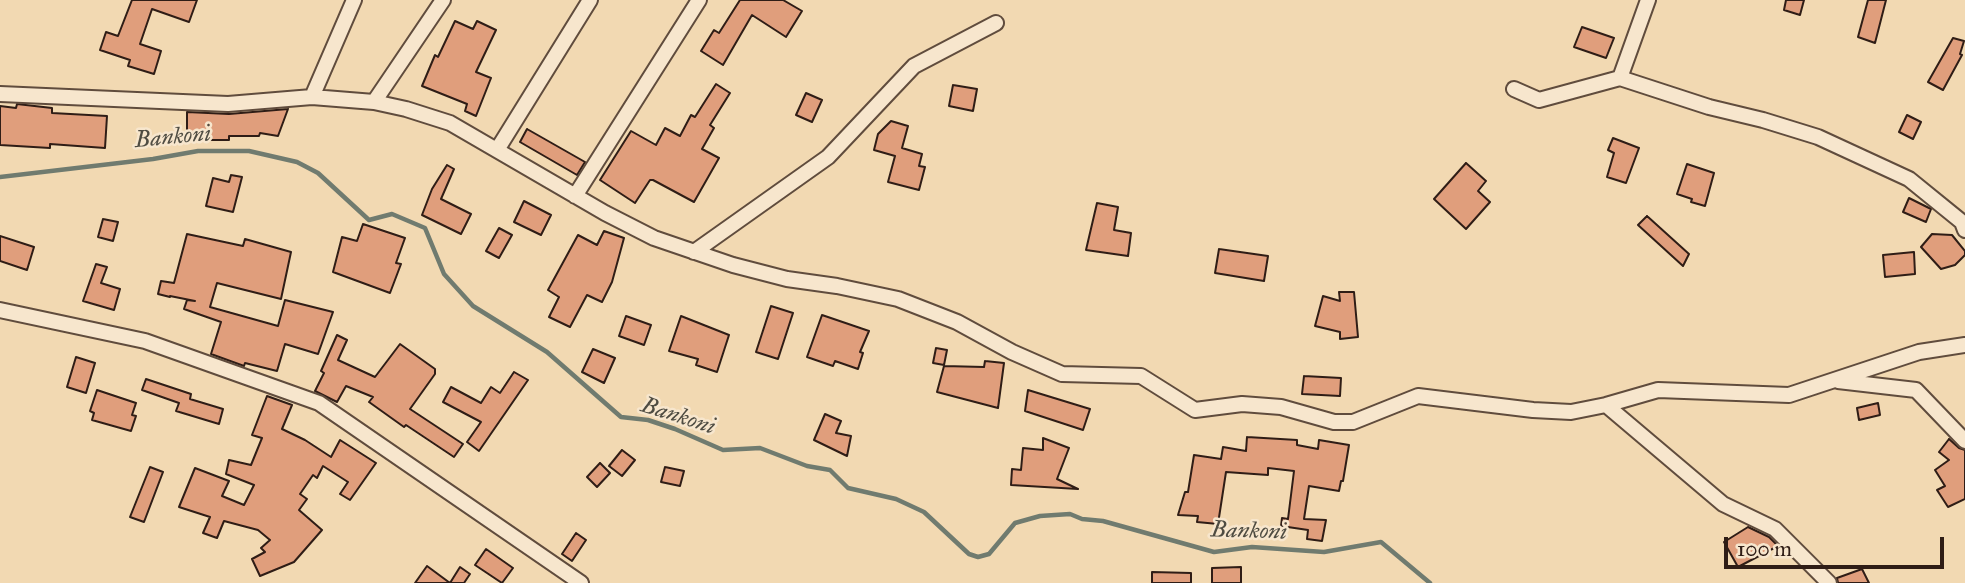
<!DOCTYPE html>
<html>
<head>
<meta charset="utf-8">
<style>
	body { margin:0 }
	#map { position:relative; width:1965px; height:583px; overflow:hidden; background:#f2d9b2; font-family:"IM FELL Great Primer",serif }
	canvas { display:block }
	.scale { position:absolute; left:1724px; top:537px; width:220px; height:32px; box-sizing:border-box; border:4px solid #2f1d16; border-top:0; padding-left:9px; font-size:21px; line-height:24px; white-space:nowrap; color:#2f1d16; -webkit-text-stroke:5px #f7e6cd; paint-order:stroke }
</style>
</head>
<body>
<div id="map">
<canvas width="1965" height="583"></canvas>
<div class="scale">100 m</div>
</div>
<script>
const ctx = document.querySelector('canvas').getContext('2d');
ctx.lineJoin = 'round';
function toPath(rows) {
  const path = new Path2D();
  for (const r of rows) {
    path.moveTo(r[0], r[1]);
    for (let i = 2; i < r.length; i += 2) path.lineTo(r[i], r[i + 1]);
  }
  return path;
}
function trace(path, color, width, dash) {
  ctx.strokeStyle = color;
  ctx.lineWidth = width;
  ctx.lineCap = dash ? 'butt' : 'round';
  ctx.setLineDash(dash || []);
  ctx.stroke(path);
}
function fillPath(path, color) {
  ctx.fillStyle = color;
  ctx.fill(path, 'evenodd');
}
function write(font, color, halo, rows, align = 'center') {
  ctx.font = font + ' "IM FELL Great Primer",serif';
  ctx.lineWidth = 5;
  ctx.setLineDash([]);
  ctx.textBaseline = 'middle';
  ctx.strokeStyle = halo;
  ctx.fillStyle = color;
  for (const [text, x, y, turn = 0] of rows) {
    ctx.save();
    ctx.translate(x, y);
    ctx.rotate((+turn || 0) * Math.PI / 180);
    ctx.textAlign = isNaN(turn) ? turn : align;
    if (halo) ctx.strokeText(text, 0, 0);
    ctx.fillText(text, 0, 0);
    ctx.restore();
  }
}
trace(toPath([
	[0,177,153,159,198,151,249,151,297,162,318,173,369,220,392,214,425,228,444,274,473,306,547,352,621,417,648,420,675,429,723,450,760,448,807,466,830,470,848,488,896,499,924,512,969,554,978,557,989,554,1015,523,1040,516,1070,514,1082,519,1103,521,1214,552,1252,547,1324,552,1381,542,1430,583]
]), '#707b6f', 4.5);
const building = toPath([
	[132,0,197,0,189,22,152,9,140,44,161,51,154,74,128,66,130,60,100,50,106,32,118,36,132,0],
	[740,0,783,0,802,11,786,37,752,15,723,65,701,51,714,30,719,33,740,0],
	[1786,0,1804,0,1800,15,1784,10,1786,0],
	[1868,0,1886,0,1875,43,1858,37,1868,0],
	[455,21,473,29,477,21,496,30,476,72,491,78,476,116,465,111,467,104,422,86,435,55,438,57,455,21],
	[1582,27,1614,38,1606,58,1574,47,1582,27],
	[1953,38,1964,41,1960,54,1962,55,1943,90,1928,82,1953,38],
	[716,84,730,93,710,125,714,128,702,149,719,158,694,202,653,180,650,180,635,203,600,180,631,131,656,145,665,128,680,136,691,115,695,117,716,84],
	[953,85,977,89,973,111,949,106,953,85],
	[806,93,822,100,812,122,796,115,806,93],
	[17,104,52,108,52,113,107,116,105,148,50,144,50,148,0,145,0,106,16,108,17,104],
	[288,109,278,136,260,133,259,136,229,136,229,140,187,140,187,112,229,114,288,109],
	[1907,115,1921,122,1913,139,1899,132,1907,115],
	[891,121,908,126,902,148,922,154,919,166,925,167,919,190,888,182,895,156,874,150,878,134,891,121],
	[527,129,585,162,577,175,520,142,527,129],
	[1613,138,1639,148,1626,183,1607,177,1614,153,1608,150,1613,138],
	[1466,163,1486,181,1478,191,1490,202,1466,229,1434,199,1466,163],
	[1687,164,1714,173,1705,206,1691,202,1692,199,1677,194,1687,164],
	[447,165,454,169,441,199,471,214,461,234,422,215,432,189,447,165],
	[231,175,242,177,233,212,206,206,213,178,229,182,231,175],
	[1909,198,1931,209,1926,222,1903,212,1909,198],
	[524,201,551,215,541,235,514,222,524,201],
	[1097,203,1118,207,1114,230,1131,233,1128,256,1086,250,1097,203],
	[1647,216,1689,254,1683,266,1638,225,1647,216],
	[103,219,118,222,113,241,98,237,103,219],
	[363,224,405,238,396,263,401,264,390,293,333,272,342,237,357,241,363,224],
	[499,228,512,235,499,258,486,251,499,228],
	[604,231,624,238,612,282,602,302,587,295,570,327,549,317,559,297,548,290,578,235,597,245,604,231],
	[187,234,243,246,245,239,291,252,281,299,217,283,210,307,278,326,285,300,333,312,318,354,285,344,277,371,245,363,244,366,211,354,221,322,184,309,187,300,195,301,170,296,170,297,158,294,161,281,174,283,187,234],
	[1932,234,1952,235,1965,251,1965,255,1955,265,1941,269,1921,247,1932,234],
	[0,236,34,247,27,270,0,261,0,236],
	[1219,249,1268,256,1264,281,1215,273,1219,249],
	[1914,252,1915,274,1885,277,1883,255,1914,252],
	[96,264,107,267,101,283,120,289,114,310,83,301,96,264],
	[1339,292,1354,292,1358,337,1340,339,1340,332,1315,326,1323,296,1340,301,1339,292],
	[771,306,793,313,778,359,756,352,771,306],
	[822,315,869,331,860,352,863,353,858,369,835,361,833,366,807,357,822,315],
	[626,316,651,325,644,345,619,336,626,316],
	[681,316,729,335,717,372,696,365,698,359,669,351,681,316],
	[337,335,347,340,338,360,375,377,400,344,435,369,435,374,410,409,463,444,454,457,406,425,404,427,369,402,373,397,346,386,337,402,315,391,324,373,321,371,337,335],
	[936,348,947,350,944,365,933,363,936,348],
	[593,349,615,358,604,383,582,372,593,349],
	[76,357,95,363,86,393,67,387,76,357],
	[985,361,1004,363,998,408,937,392,944,366,984,367,985,361],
	[514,372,528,380,479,451,467,442,481,422,443,402,451,387,481,403,491,387,500,393,514,372],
	[1304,376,1341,378,1340,396,1302,394,1304,376],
	[146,379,191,394,190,399,223,409,219,424,176,411,179,403,142,390,146,379],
	[97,390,136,403,132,415,136,416,131,431,92,420,94,413,90,411,97,390],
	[1028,390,1090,409,1083,430,1025,411,1028,390],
	[267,396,292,405,282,429,305,440,331,457,340,440,376,463,350,500,340,494,348,482,323,466,317,478,313,475,300,494,307,499,299,510,322,530,294,562,260,576,252,559,265,552,261,548,270,540,258,530,224,521,217,538,203,533,210,517,179,507,195,468,229,481,222,496,244,505,254,485,226,474,229,460,251,465,262,438,252,435,267,396],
	[1878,403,1880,415,1859,420,1857,408,1878,403],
	[825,414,841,421,836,433,851,436,847,456,814,440,825,414],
	[1247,437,1297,440,1297,445,1318,449,1319,440,1349,445,1343,481,1341,481,1339,491,1309,486,1304,519,1326,520,1322,541,1307,539,1308,530,1281,526,1282,518,1288,519,1294,471,1268,468,1268,475,1226,472,1218,524,1197,522,1198,516,1178,515,1185,492,1188,492,1194,455,1221,459,1223,447,1246,451,1247,437],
	[1043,438,1069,448,1057,479,1078,489,1011,485,1012,469,1021,470,1023,448,1043,450,1043,438],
	[1949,439,1959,448,1965,450,1965,499,1948,507,1937,490,1945,486,1935,470,1949,460,1939,452,1949,439],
	[622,450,635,460,622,476,609,466,622,450],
	[600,463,610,473,597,487,587,477,600,463],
	[150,467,163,472,144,522,130,517,150,467],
	[665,467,684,471,680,486,661,482,665,467],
	[1748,527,1769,537,1778,546,1738,567,1724,542,1748,527],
	[576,533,586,540,572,561,562,554,576,533],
	[486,549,513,568,502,583,475,565,486,549],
	[427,566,450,583,460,567,470,574,464,583,415,583,427,566],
	[1241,567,1241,583,1212,583,1212,568,1241,567],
	[1862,569,1869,583,1838,583,1837,578,1862,569],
	[1152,572,1191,573,1191,583,1152,583,1152,572]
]);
fillPath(building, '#e09e7c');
trace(building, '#2f1d16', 2);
const minor = toPath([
	[1620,78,1648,0],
	[1514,89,1539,100,1620,78,1709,107,1763,120,1818,137,1909,179,1962,222,1965,230],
	[0,94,228,104,312,97,374,102,406,109,450,123,605,213,654,238,733,265,787,279,837,286,898,299,957,322,1012,352,1062,374,1141,376,1195,410,1242,404,1281,407,1334,422,1353,422,1418,396,1533,410,1571,412,1606,405,1658,390,1789,395,1919,352,1965,345],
	[312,97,354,0],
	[374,102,443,0],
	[497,150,590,0],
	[575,196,699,0],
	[694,252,828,157,914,66,996,23],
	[0,310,145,341,319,403,581,583],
	[1838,381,1916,390,1965,441],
	[1606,405,1723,504,1775,529,1829,583]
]);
trace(minor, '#604c3d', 18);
trace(minor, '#f7e6cd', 14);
write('italic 23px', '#4f4c42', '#f7e6cd', [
	["Bankoni",173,138,-5],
	["Bankoni",678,417,18],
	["Bankoni",1249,532,2]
]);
</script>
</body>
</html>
